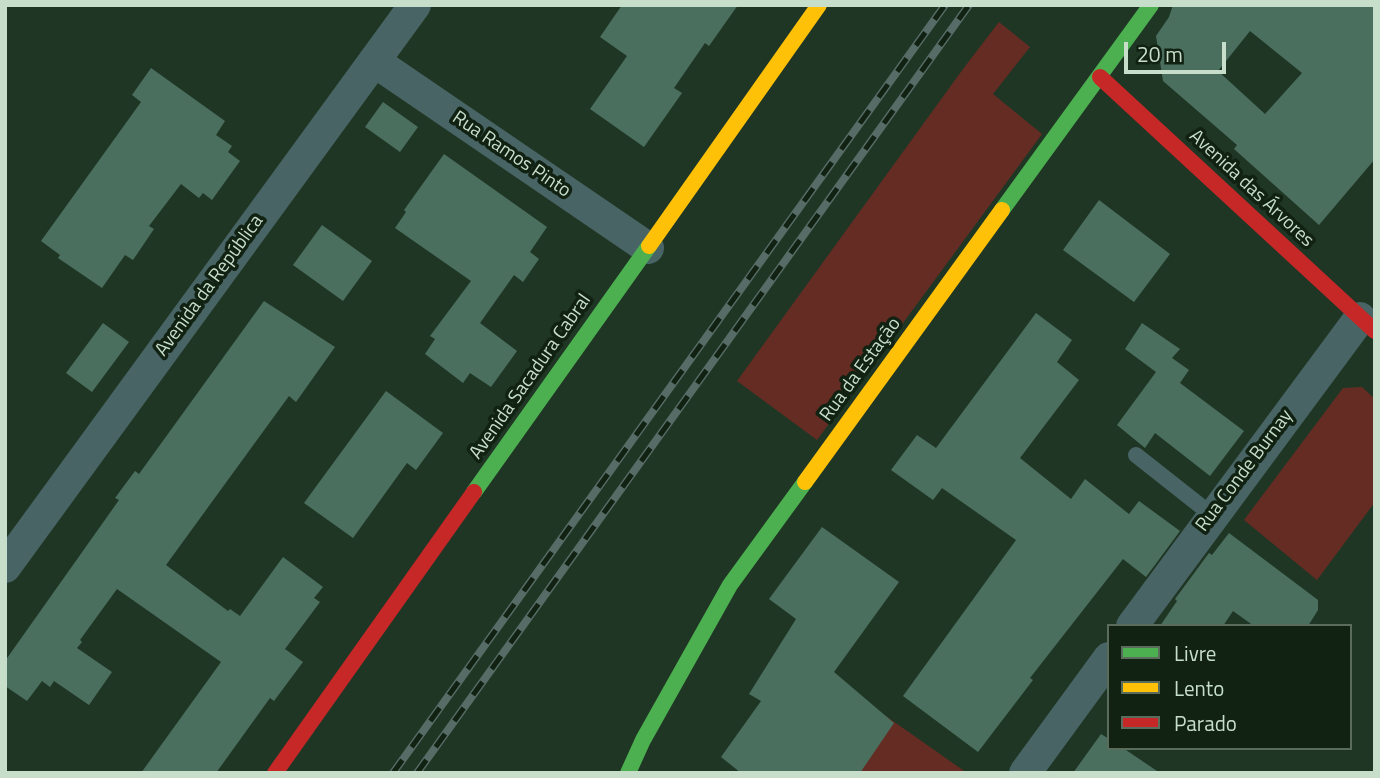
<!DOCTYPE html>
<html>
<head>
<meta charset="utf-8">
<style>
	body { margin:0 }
	#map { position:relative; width:1380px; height:778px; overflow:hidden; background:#203625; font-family:"Titillium Web",sans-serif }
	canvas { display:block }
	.frame { position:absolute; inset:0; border:7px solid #c7deca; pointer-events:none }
	.legend { position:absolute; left:1107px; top:624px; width:245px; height:126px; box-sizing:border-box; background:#112213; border:2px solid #5a6d5c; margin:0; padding:9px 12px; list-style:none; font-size:21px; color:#c7deca }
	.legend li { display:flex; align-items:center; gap:14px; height:35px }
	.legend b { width:35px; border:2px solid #5a6d5c }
	.scale { position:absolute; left:1124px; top:42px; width:102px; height:32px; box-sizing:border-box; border:4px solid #c7deca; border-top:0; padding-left:9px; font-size:21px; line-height:24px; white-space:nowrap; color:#c7deca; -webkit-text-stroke:5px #112213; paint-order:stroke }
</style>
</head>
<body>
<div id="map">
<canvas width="1380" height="778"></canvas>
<div class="frame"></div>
<ul class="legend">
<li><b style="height:9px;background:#4caf50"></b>Livre</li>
<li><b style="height:9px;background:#ffc107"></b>Lento</li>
<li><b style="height:9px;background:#c62828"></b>Parado</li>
</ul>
<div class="scale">20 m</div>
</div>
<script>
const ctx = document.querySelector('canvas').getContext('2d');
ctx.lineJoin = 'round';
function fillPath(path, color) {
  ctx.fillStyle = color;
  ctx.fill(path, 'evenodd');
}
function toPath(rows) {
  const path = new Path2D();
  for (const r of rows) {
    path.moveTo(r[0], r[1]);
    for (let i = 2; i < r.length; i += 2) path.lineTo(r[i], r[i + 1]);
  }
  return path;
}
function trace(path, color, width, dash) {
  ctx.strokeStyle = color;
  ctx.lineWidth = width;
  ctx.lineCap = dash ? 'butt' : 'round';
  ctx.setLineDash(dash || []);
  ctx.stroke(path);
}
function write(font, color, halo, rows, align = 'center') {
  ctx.font = font + ' "Titillium Web",sans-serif';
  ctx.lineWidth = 7;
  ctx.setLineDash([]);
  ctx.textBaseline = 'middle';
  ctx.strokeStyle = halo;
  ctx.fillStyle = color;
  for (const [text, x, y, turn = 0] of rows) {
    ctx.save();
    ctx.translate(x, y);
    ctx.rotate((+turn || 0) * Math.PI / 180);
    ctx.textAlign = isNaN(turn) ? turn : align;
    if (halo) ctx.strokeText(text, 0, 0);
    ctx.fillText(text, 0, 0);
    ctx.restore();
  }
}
fillPath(toPath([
	[999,22,1030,47,993,94,1042,134,817,440,737,381,963,69],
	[1362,387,1375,399,1375,502,1317,580,1244,520,1343,388],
	[883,714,967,773,843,773]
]), '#652c23');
fillPath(toPath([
	[622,5,738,5,709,46,705,43,674,88,682,93,644,147,590,109,627,56,600,37],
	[1173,5,1375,5,1375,159,1319,225,1234,149,1237,145,1163,81,1156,36,1169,17],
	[1250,31,1302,73,1265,114,1218,71],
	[151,68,225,121,216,135,232,146,228,152,240,161,212,200,203,193,199,198,181,184,149,226,154,229,133,260,125,255,102,288,58,258,60,255,41,241,141,102,132,95],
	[383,102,418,127,400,152,365,127],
	[444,154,547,227,530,252,539,259,523,282,514,275,480,323,517,351,491,387,470,373,463,383,425,354,435,339,430,336,471,281,395,228,406,212,404,210],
	[1099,200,1170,254,1134,302,1063,250],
	[322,225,372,261,343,301,293,265],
	[264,301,335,347,296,402,289,396,166,565,228,611,230,609,240,616,283,557,323,587,314,598,320,602,285,649,303,662,274,701,270,698,216,773,141,773,221,662,117,589,80,640,82,642,77,648,112,672,89,705,54,681,50,687,42,681,27,701,5,686,5,661,119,500,115,498,135,471,139,474],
	[1036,313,1072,340,1057,362,1079,380,1020,458,1071,499,1085,479,1129,514,1139,501,1180,531,1146,577,1123,559,1030,678,1033,680,978,752,903,696,1016,540,942,488,933,500,891,470,917,435,936,448],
	[103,323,129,342,92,392,66,373],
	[1142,323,1180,349,1172,358,1189,370,1180,383,1244,431,1210,476,1155,433,1145,448,1117,425,1156,372,1125,349],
	[386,391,443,433,416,470,407,463,353,538,304,503],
	[822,527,899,582,834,672,894,723,860,773,741,773,721,757,761,701,749,694,796,619,769,599],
	[1229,533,1318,600,1318,610,1308,626,1254,626,1233,611,1223,626,1160,626,1177,601,1175,599,1209,553,1212,555],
	[1101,734,1109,739,1109,748,1123,748,1160,773,1073,773]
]), '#4b6f5f');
trace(toPath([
	[1136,455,1212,515]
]), '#486464', 16);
trace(toPath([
	[374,61,648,248],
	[5,567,415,5],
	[1132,626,1360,318],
	[1025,773,1109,658]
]), '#486464', 32);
trace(toPath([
	[1002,210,1151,5],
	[474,492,649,246],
	[628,773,643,740,730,585,805,482]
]), '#4caf50', 16);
trace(toPath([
	[649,246,819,5],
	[805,482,1002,210]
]), '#ffc107', 16);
trace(toPath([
	[1100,77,1375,331],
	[275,773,474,492]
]), '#c62828', 16);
const rail = toPath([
	[393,773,945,5],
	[417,773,969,5]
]);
trace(rail, '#576c66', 8);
trace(rail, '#112213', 5, [16]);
write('19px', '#c7deca', '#112213', [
	["Rua Ramos Pinto",511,155,34],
	["Avenida das Árvores",1251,189,43],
	["Avenida da República",210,286,-54],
	["Rua da Estação",861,370,-54],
	["Avenida Sacadura Cabral",531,377,-55],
	["Rua Conde Burnay",1245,471,-53]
]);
</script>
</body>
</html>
